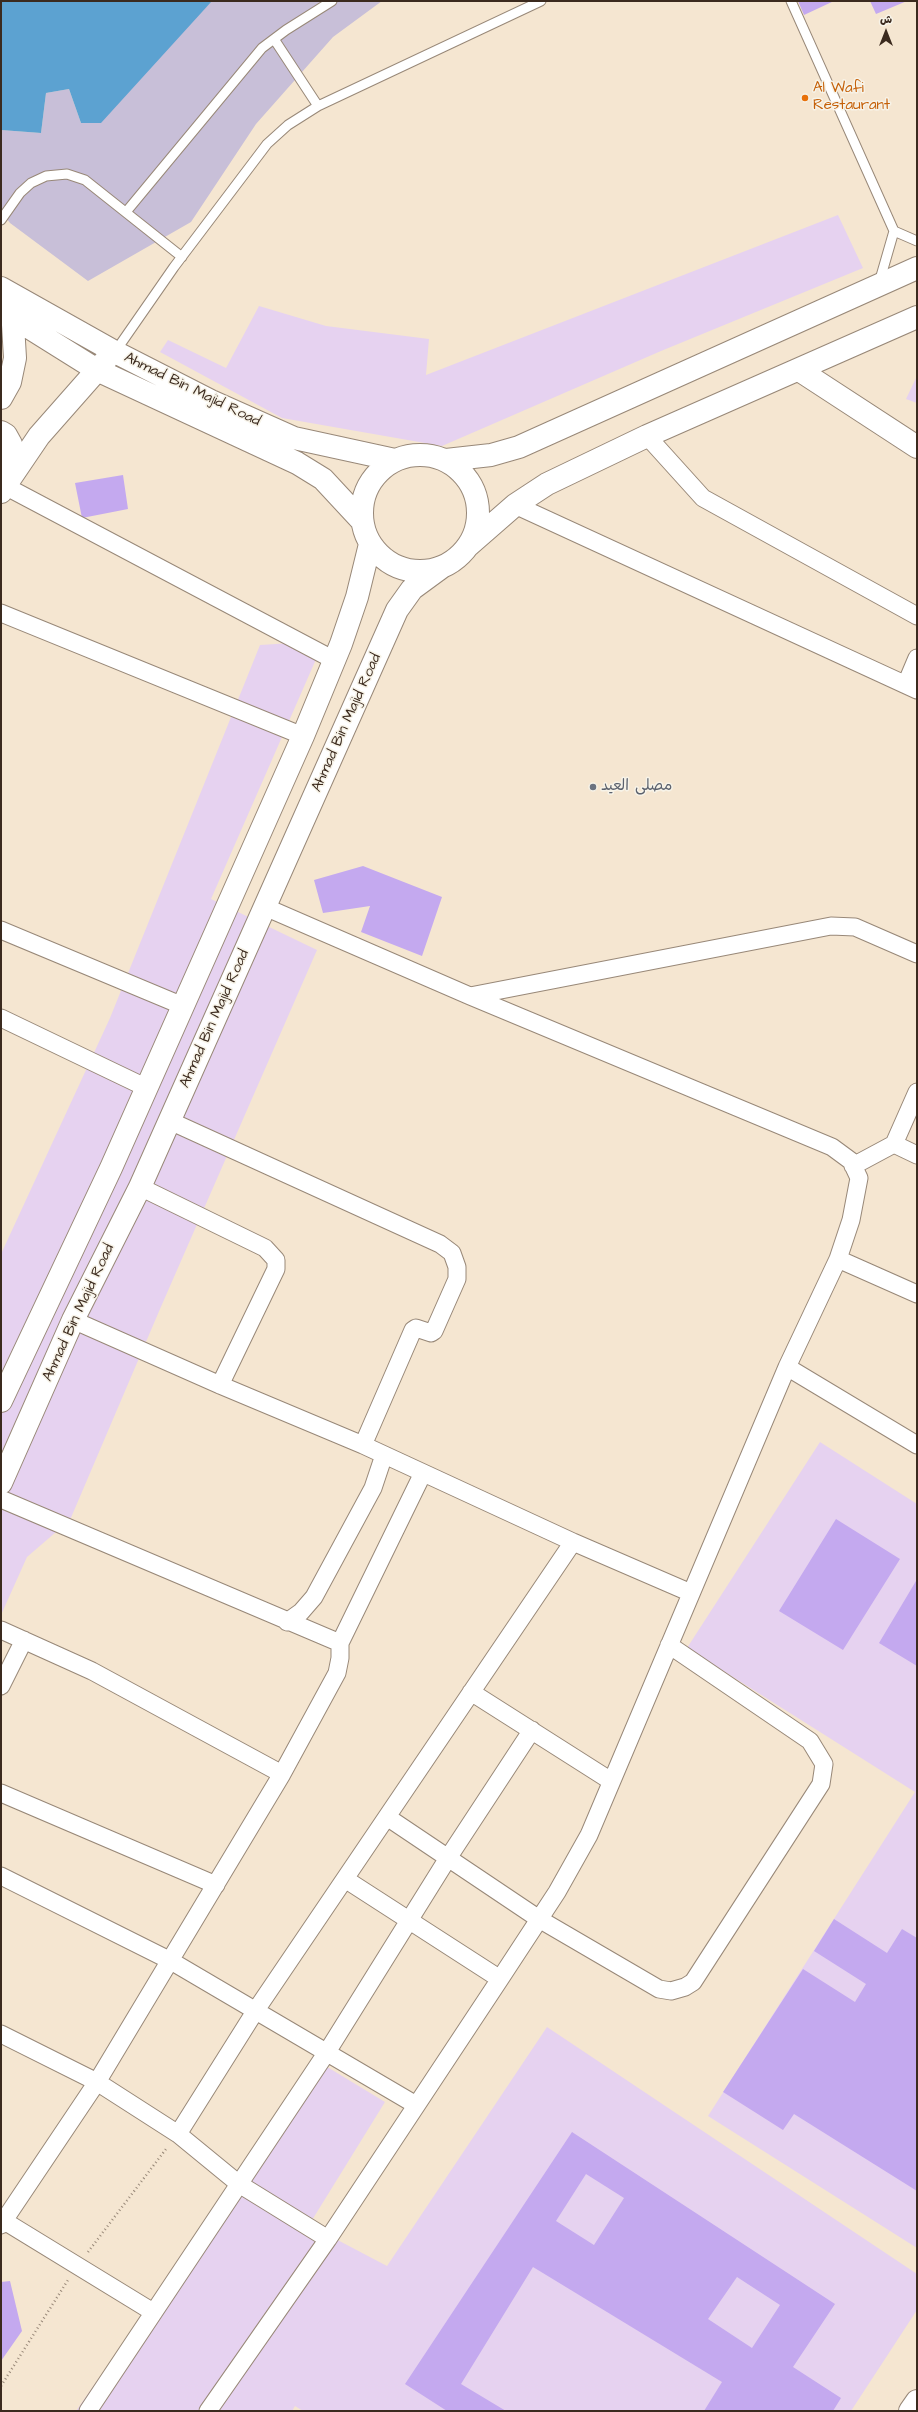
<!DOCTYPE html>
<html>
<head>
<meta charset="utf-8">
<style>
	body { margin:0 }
	#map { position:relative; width:918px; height:2412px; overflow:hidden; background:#f5e6d1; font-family:"Architects Daughter","Playpen Sans Arabic",sans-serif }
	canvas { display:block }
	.frame { position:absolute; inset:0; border:2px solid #3b2a1e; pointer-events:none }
	.north { position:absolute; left:866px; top:12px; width:40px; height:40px; -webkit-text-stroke:3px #f7f3e8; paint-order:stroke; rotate:0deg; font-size:11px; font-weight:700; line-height:16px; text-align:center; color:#3b2a1e }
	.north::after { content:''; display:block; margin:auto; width:14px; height:18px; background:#3b2a1e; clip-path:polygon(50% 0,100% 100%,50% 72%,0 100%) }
</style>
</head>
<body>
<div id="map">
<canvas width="918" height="2412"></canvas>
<div class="frame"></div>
<div class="north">ش</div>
</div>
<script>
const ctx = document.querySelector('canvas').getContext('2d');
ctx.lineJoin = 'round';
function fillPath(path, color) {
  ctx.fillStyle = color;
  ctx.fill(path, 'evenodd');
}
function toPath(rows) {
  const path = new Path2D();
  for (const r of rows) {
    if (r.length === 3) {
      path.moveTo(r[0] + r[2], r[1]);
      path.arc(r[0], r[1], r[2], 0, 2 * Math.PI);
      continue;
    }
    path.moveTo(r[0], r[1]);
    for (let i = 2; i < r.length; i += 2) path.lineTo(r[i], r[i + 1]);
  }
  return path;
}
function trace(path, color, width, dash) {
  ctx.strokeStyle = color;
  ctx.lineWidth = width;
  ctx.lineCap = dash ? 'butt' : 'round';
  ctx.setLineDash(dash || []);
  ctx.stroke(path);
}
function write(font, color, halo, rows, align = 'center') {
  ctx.font = font + ' "Architects Daughter","Playpen Sans Arabic",sans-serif';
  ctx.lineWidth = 3;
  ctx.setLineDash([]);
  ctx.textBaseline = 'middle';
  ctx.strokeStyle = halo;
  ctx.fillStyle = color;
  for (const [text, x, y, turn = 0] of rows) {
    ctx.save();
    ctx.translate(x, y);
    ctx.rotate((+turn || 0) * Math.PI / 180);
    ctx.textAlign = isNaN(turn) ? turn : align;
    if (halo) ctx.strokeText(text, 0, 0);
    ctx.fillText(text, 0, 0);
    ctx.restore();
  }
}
fillPath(toPath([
	[838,215,863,268,661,351,442,446,282,418,160,352,168,340,226,368,259,306,326,326,429,339,426,375],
	[917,376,917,403,906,399],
	[292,643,317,657,211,899,317,950,160,1309,70,1520,27,1557,1,1615,1,1254,110,1018,260,645],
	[820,1442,917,1504,917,2248,708,2116,915,1792,687,1648],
	[547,2027,917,2274,917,2310,851,2411,303,2411,295,2406,292,2411,76,2411,319,2062,385,2102,309,2225,387,2266]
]), '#e6d2f0');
fillPath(toPath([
	[212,1,382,1,333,37,256,124,191,222,88,281,10,223,1,211,1,130,41,133,46,93,69,89,81,123]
]), '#c8bfd8');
fillPath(toPath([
	[1,1,212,1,101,123,81,123,69,89,46,93,41,133,1,130]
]), '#5ca2d1');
fillPath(toPath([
	[798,1,834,1,804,15],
	[870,1,907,1,876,14],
	[123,475,128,509,82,518,75,483],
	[363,866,442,897,422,956,361,932,370,906,323,913,314,880],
	[836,1519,900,1559,843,1650,779,1611],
	[916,1581,917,1582,917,1666,879,1643],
	[834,1919,887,1953,902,1929,917,1938,917,2191,794,2114,783,2130,723,2092,803,1969,855,2002,866,1984,814,1951],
	[572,2132,835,2304,793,2367,841,2398,833,2411,704,2411,722,2382,533,2267,461,2384,506,2411,447,2411,405,2384],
	[586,2174,624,2198,594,2245,556,2221],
	[737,2277,780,2305,752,2348,708,2319],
	[10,2281,22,2331,1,2361,1,2282]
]), '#c4a9ef');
const lane = toPath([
	[791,1,894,231,879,283],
	[274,39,318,106],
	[126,212,262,48,286,30,332,1],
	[1,220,20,193,31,183,46,176,67,174,85,180,182,257],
	[894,231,917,241],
	[115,352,174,267,267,144,288,125,318,106,541,1]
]);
const street = toPath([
	[647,436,703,498,917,616],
	[5,486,334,660],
	[515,505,917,690],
	[1,613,303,736],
	[906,684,917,658],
	[1,930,183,1006],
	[470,996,831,926,855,927,917,954],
	[1,1018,147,1088],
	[170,1121,440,1244,452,1253,457,1267,457,1279,434,1331,431,1333,416,1328,413,1330,363,1445],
	[894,1144,917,1155],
	[853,1166,894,1144,917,1092],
	[140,1187,265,1248,276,1260,276,1269,220,1385],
	[838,1259,917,1294],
	[73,1320,220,1385,363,1445,573,1542,691,1593],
	[787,1367,917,1445],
	[1,1499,340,1643],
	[287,1622,301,1612,314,1597,373,1488,384,1455],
	[1,1630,92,1671,282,1774],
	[1,1686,24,1640],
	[471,1692,611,1781],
	[1,1793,216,1885],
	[387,1817,539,1919,659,1989,671,1991,685,1987,693,1982,821,1784,824,1764,810,1741,669,1645],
	[1,1876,171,1961,416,2105],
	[345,1879,500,1979],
	[1,2034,97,2082,178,2134,239,2184,328,2239],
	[178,2134,256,2010,573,1542],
	[1,2219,153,2312],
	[1,2225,97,2082,282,1774,337,1673,340,1658,340,1643,423,1473],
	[88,2411,327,2052,448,1858,532,1730],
	[208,2411,328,2239,500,1979,557,1892,589,1835,787,1367,838,1259,851,1220,859,1178,851,1161,832,1147,470,996,265,907]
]);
const secondary = toPath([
	[1,288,115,352,211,401,294,438,395,460],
	[1,310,97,370,297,463,323,479,362,521],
	[799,370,917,447],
	[1,398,10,382,15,358,12,308],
	[1,432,6,435,11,444,11,450,1,472],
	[420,513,58],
	[446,460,491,455,519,447,917,268],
	[1,492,39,436,106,360],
	[468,546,515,505,547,484,647,436,917,317],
	[1,1401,111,1168,303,736,341,644,357,597,370,544],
	[1,1483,73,1320,140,1187,397,610,412,589,442,567],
	[910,2411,917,2401]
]);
trace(lane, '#988878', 11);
trace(street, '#988878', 19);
trace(secondary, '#988878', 24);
trace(toPath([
	[88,2252,166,2149],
	[1,2386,68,2280]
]), '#988878', 2.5, [1, 3]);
trace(lane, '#fff', 9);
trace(street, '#fff', 17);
trace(secondary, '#fff', 22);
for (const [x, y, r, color] of [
	[805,98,4,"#e8710a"],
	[593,787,4,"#6b7280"]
]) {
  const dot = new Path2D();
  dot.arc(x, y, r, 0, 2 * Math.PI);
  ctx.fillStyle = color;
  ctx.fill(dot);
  trace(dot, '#f7f3e8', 1.5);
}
write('15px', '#c56008', '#f7f3e8', [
	["Al Wafi",813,89],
	["Restaurant",813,106]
], 'left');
write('15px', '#3b2a1e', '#f7f3e8', [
	["Ahmad Bin Majid Road",192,390,26],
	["Ahmad Bin Majid Road",347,723,-66],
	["Ahmad Bin Majid Road",215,1019,-66],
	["Ahmad Bin Majid Road",79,1313,-65]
]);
write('15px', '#5b616d', '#f7f3e8', [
	["مصلى العيد",601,787]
], 'left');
</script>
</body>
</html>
